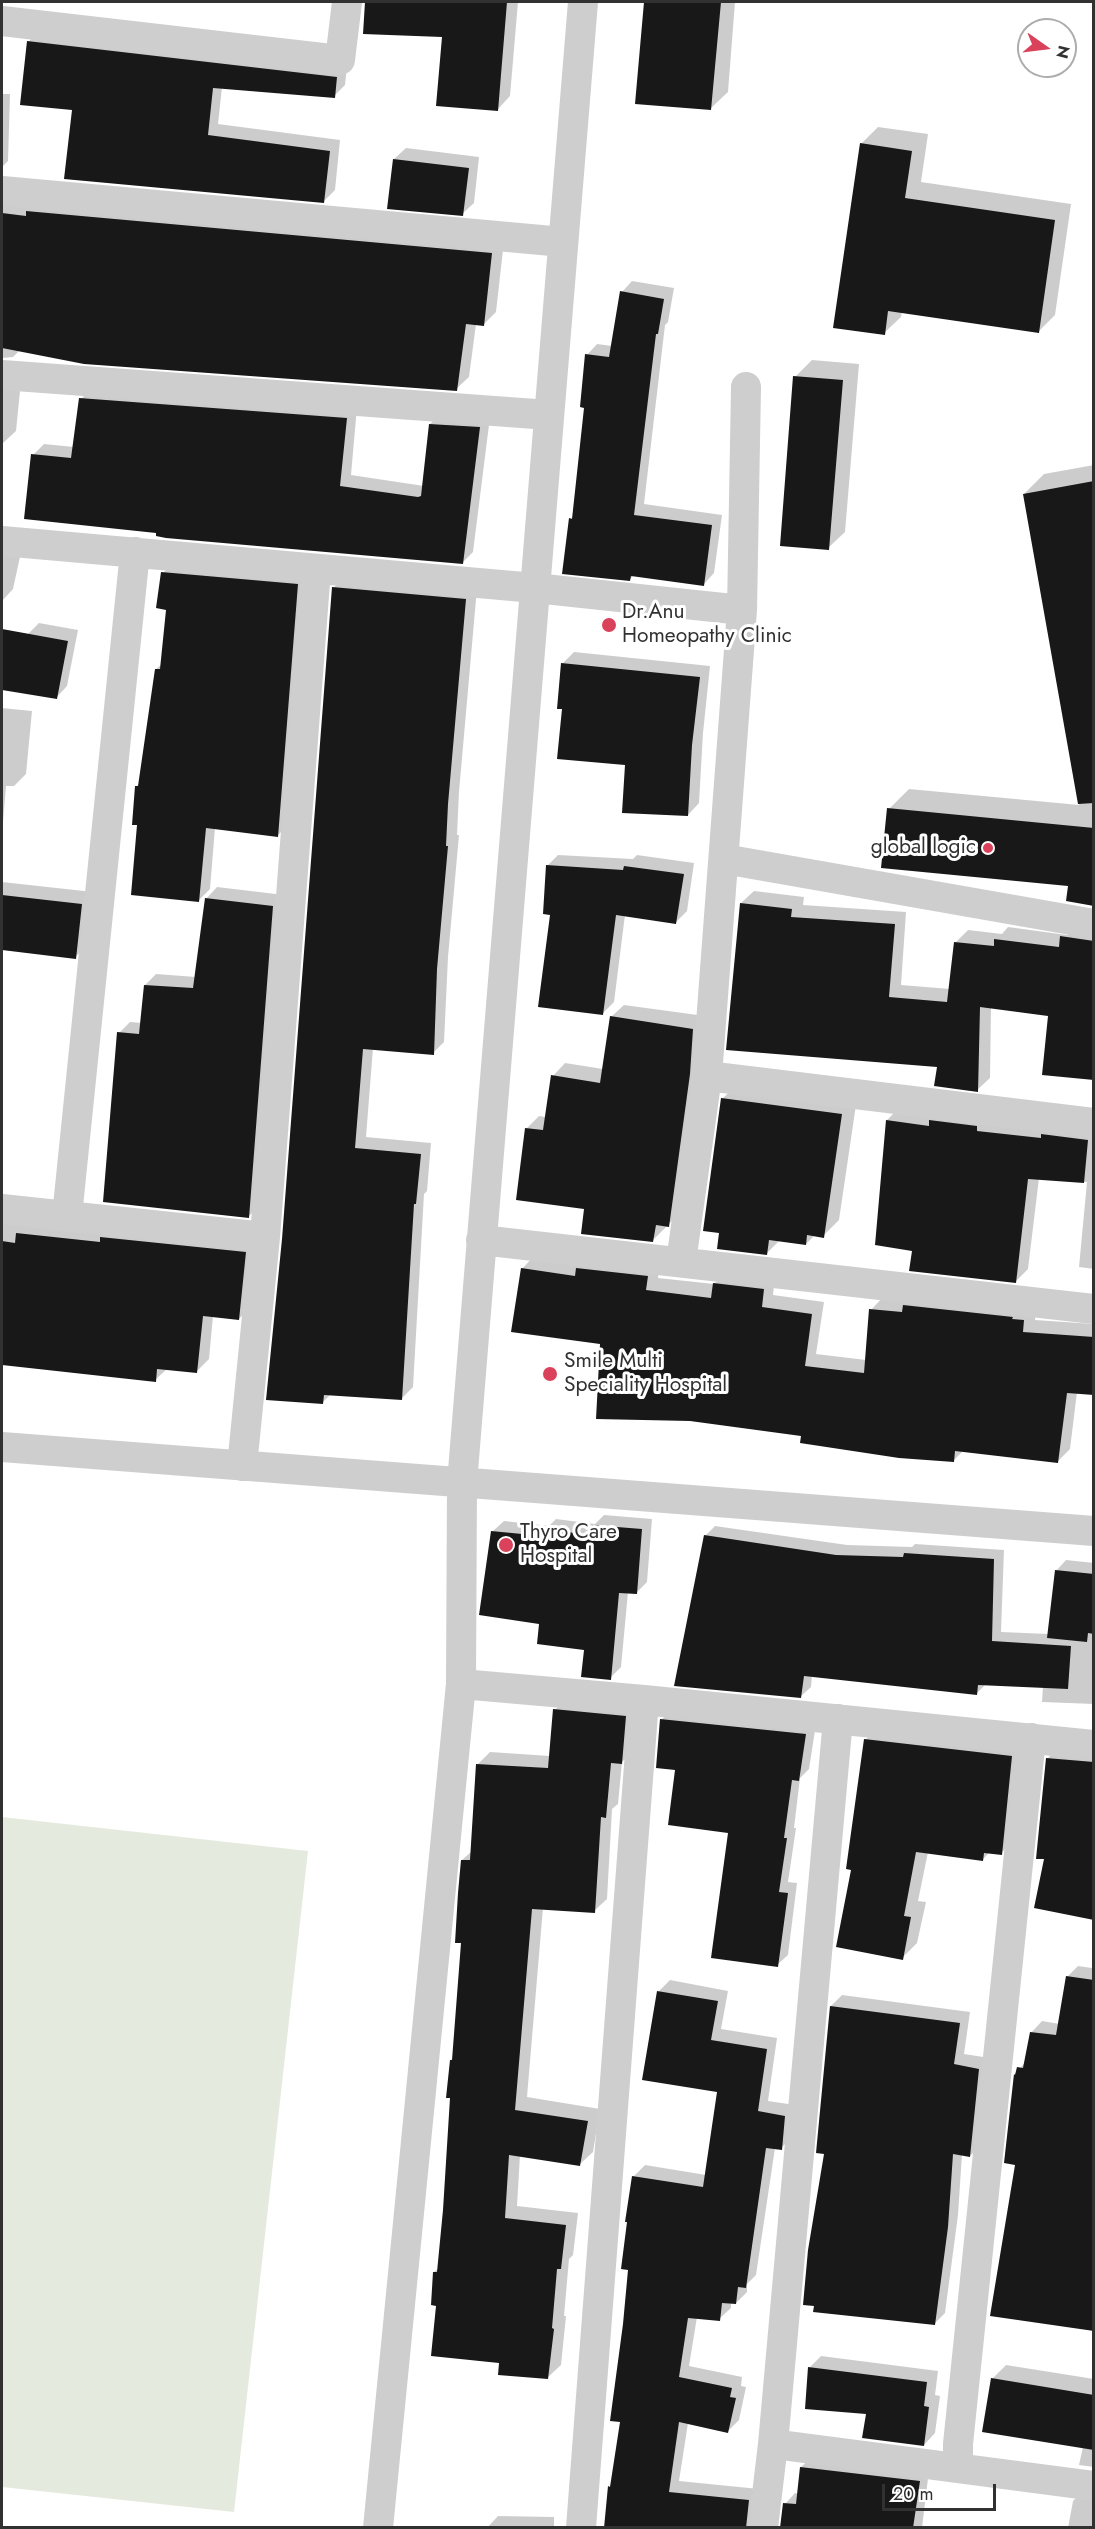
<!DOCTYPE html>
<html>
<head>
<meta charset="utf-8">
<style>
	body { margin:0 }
	#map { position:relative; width:1095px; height:2529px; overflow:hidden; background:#fff; font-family:Jost,sans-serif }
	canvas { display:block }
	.frame { position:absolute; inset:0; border:3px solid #313131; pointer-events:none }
	.north { position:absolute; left:1017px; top:18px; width:60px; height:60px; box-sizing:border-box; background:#fff; border:2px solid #adadad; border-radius:50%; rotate:104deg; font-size:16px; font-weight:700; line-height:24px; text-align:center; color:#313131 }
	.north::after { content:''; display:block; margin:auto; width:21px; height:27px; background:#d9425a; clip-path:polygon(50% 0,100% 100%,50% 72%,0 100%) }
	.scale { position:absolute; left:882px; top:2484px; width:114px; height:27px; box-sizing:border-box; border:3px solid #313131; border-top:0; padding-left:8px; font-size:18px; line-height:21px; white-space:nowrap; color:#313131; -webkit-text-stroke:4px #fff; paint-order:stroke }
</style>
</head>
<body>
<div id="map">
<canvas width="1095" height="2529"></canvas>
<div class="frame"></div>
<div class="north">N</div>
<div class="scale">20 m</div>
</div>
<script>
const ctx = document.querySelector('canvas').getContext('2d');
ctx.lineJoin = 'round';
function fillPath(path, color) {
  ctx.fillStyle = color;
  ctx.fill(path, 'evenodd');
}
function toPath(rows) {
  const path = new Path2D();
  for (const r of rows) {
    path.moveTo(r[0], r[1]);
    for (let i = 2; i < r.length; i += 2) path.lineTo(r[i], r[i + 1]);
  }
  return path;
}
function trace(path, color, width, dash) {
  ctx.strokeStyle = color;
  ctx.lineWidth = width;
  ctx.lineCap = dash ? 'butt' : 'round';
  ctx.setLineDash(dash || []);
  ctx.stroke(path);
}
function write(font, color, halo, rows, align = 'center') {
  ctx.font = font + ' Jost,sans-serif';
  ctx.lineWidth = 6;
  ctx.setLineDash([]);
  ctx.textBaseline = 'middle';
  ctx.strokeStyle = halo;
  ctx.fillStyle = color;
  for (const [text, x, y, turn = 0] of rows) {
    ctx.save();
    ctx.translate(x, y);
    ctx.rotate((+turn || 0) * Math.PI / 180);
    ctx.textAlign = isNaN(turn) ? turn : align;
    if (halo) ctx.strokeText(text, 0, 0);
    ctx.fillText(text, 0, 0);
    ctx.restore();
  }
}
fillPath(toPath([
	[2,1817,308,1851,234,2512,2,2487]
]), '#e5eade');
fillPath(toPath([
	[366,2,518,2,510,96,498,109,443,36,365,32],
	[646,2,735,2,728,92,711,108,637,103],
	[40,31,347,66,345,85,334,96,222,87,218,124,340,140,335,190,324,201,73,109,28,42],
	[2,94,10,94,8,161,2,167],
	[878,127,928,134,921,182,1071,204,1055,315,1038,332,902,312,901,317,884,333,861,144],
	[406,148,479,157,474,203,462,214,394,159],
	[2,189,504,241,496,312,483,325,476,324,469,377,456,389,20,350,13,357,2,358],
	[632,281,674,288,668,322,665,325,644,504,722,515,714,573,704,584,634,575,630,579,570,519,574,516,586,406,587,355,597,344,612,346,622,292],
	[812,360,859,364,845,532,828,548,795,377],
	[2,373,21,381,16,431,3,443,2,443],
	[92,388,357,407,351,475,424,486,430,424,441,413,490,417,473,552,462,563,158,532,33,455,44,444,74,447,81,399],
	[1094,465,1094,887,889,809,909,789,1079,805,1024,494,1044,474],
	[2,548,21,552,13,589,2,601],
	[174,562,308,574,289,824,278,835,215,828,210,889,199,900,139,824,136,787,140,783,156,669,162,664,168,608,163,573],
	[345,577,477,588,459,792,457,835,459,835,448,957,444,1042,433,1053,373,1048,366,1137,431,1143,427,1191,424,1194,413,1387,401,1399,331,1394,323,1402,284,1239,333,588],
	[39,623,78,630,67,686,56,698,28,634],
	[574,652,710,666,703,733,699,803,688,815,563,708,563,663],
	[2,708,32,711,26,774,14,786,6,786,2,834],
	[558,855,633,859,637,855,694,863,687,911,676,922,625,915,614,1002,603,1013,552,913,547,866],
	[2,882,93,892,88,945,75,957,2,949],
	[217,887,284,895,260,1205,249,1216,119,1033,130,1022,142,1023,145,985,156,974,196,977,206,899],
	[754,891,804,897,803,905,906,912,901,985,950,989,956,942,968,930,1002,934,1008,927,1067,935,1074,928,1094,930,1094,1079,1050,1014,991,1007,990,1078,977,1090,938,1066,741,903],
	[624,1005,705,1016,681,1212,653,1240,586,1208,526,1129,539,1116,546,1117,553,1076,565,1063,603,1069,611,1017],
	[739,1083,857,1098,839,1220,823,1236,815,1235,806,1244,780,1240,767,1253,723,1098],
	[899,1108,1094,1127,1094,1269,1079,1267,1087,1182,1039,1178,1028,1269,1016,1281,914,1249,887,1120],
	[2,1221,258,1240,251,1306,239,1319,213,1316,209,1359,196,1372,167,1369,155,1380,2,1364],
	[534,1256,660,1264,658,1278,714,1284,727,1272,775,1277,773,1295,824,1302,816,1354,866,1360,871,1310,883,1297,1036,1308,1035,1320,1094,1324,1094,1393,1077,1392,1070,1449,1058,1461,964,1450,954,1460,803,1435,602,1343,522,1269],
	[604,1515,652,1519,647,1582,636,1593,628,1592,621,1667,610,1678,585,1648,541,1622,493,1531,504,1521,549,1526,556,1519,595,1524],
	[715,1526,847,1545,912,1547,915,1544,1004,1550,1001,1632,1049,1634,1056,1571,1066,1560,1094,1563,1094,1704,1042,1702,1043,1686,986,1684,977,1693,812,1675,811,1687,800,1697,705,1536],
	[567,1697,637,1704,634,1750,622,1762,618,1804,612,1809,607,1899,594,1911,543,1908,527,2097,600,2109,593,2152,580,2164,520,2155,517,2206,578,2213,573,2255,569,2259,564,2316,566,2316,561,2365,548,2377,438,2304,434,2272,439,2268,452,2097,451,2060,454,2057,463,1942,462,1860,472,1851,477,1765,490,1752,550,1756,555,1710],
	[672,1709,816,1724,809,1769,800,1778,794,1828,796,1828,788,1882,797,1883,788,1955,777,1965,730,1832,676,1769,661,1720],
	[881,1725,1026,1741,1016,1838,1001,1853,990,1852,982,1860,928,1852,918,1901,926,1902,917,1943,902,1958,865,1740],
	[1059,1747,1094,1751,1094,1918,1046,1858,1048,1758],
	[1094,1957,1094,2329,1017,2163,1006,2162,1015,2075,1026,2061,1031,2033,1042,2021,1060,2024,1067,1977,1078,1966,1092,1968],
	[670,1980,728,1991,721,2029,777,2038,768,2101,795,2105,792,2137,781,2148,775,2148,756,2275,747,2284,747,2292,736,2303,731,2302,731,2308,719,2319,697,2317,689,2366,742,2377,741,2386,746,2387,739,2420,728,2431,688,2423,679,2481,759,2489,750,2528,606,2528,609,2487,612,2485,622,2421,625,2324,634,2176,645,2165,706,2175,719,2091,659,1991],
	[842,1995,970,2012,964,2054,990,2058,981,2145,970,2156,962,2154,958,2215,945,2313,934,2324,825,2153,831,2006],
	[821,2356,938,2371,935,2395,940,2396,935,2433,924,2445,867,2412,810,2367],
	[1006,2365,1094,2379,1094,2467,1079,2465,1083,2447,992,2379],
	[812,2457,929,2470,922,2528,781,2528,785,2504,795,2493,799,2494,801,2467],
	[1084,2490,1094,2491,1094,2528,1068,2528,1073,2501],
	[498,2516,554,2517,554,2528,487,2528]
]), '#0003');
fillPath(toPath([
	[365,2,507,2,498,111,436,106,442,37,363,34],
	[644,2,721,2,711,110,635,104],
	[27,41,337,77,335,98,213,88,208,135,330,151,324,203,64,179,72,110,20,105],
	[860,143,912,151,905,198,1055,220,1039,333,888,311,885,335,833,328],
	[393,159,469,168,463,216,387,209],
	[26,211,492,253,484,326,466,324,457,391,84,364,2,348,2,213,26,216],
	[620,291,664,299,658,334,656,334,634,515,712,525,704,586,631,576,630,581,562,574,569,518,572,519,584,408,580,407,585,354,609,357],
	[793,376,843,380,829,550,780,546],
	[79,398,347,418,340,486,418,497,421,496,429,424,480,427,463,564,166,538,156,536,156,533,24,519,31,454,71,458],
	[1094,481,1094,803,1078,804,1023,494],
	[161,572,298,584,278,837,206,828,199,902,131,895,137,825,132,825,135,786,138,786,155,669,160,669,166,610,156,608],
	[332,587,466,599,448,804,446,846,448,846,437,969,434,1055,363,1049,355,1148,421,1154,416,1204,414,1204,402,1400,324,1395,323,1404,266,1400,282,1239],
	[2,629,68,641,57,699,2,690],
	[561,663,700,677,692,745,688,816,622,813,625,765,557,759,562,709,557,709],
	[887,808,1094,828,1094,906,1066,901,1068,886,881,868],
	[546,865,623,870,624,866,684,874,676,924,616,915,603,1015,538,1007,550,915,543,914],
	[2,895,82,904,76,959,2,950],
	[205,898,273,906,249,1218,103,1202,117,1032,139,1034,144,985,193,988],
	[740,903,792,909,791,917,895,924,889,997,947,1002,954,942,994,946,994,939,1059,947,1060,936,1094,941,1094,1080,1042,1075,1048,1016,980,1007,978,1092,934,1086,937,1067,726,1050],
	[610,1016,693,1029,690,1074,669,1227,656,1225,653,1242,581,1234,584,1209,516,1200,525,1128,543,1130,551,1075,600,1083],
	[721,1098,842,1114,824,1238,807,1235,806,1245,769,1240,767,1255,717,1249,719,1233,703,1231],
	[886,1120,929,1126,929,1120,977,1126,977,1131,1041,1138,1041,1134,1088,1140,1084,1183,1028,1179,1016,1283,909,1271,912,1251,875,1245],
	[16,1233,100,1242,100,1237,246,1252,239,1320,203,1316,197,1373,157,1369,156,1382,2,1365,2,1241,15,1243],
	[521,1268,575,1276,576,1268,648,1276,646,1290,711,1298,713,1283,764,1289,762,1307,812,1314,805,1366,864,1373,869,1309,902,1312,903,1305,1013,1317,1012,1319,1024,1320,1023,1332,1094,1337,1094,1395,1067,1393,1058,1463,955,1451,954,1462,899,1458,800,1443,801,1436,690,1421,596,1419,600,1344,511,1332],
	[592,1525,642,1529,637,1594,619,1593,611,1680,581,1677,584,1650,537,1644,539,1624,479,1615,491,1531,543,1536,544,1529,591,1535],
	[704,1535,836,1555,903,1557,904,1553,994,1559,992,1641,1071,1646,1068,1689,978,1685,977,1695,804,1676,801,1698,674,1686],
	[1055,1570,1094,1574,1094,1634,1088,1633,1087,1642,1047,1638],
	[553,1709,626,1716,622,1764,611,1763,606,1818,601,1817,595,1913,532,1909,515,2110,588,2121,580,2166,509,2155,505,2218,566,2225,561,2269,557,2269,552,2328,554,2329,548,2379,498,2375,499,2363,431,2356,436,2306,431,2305,433,2272,437,2272,443,2210,450,2098,446,2098,450,2060,452,2060,461,1943,455,1943,458,1893,461,1860,470,1860,476,1764,548,1768],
	[660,1719,806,1734,799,1781,792,1780,784,1838,787,1838,779,1892,788,1893,778,1967,711,1958,728,1833,668,1825,675,1770,656,1768],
	[864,1739,1012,1756,1002,1855,984,1853,983,1861,916,1852,904,1916,911,1917,903,1960,836,1947,851,1870,846,1869],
	[1046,1758,1094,1762,1094,1920,1034,1908,1044,1859,1036,1859],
	[1066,1976,1094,1980,1094,2331,990,2316,1015,2165,1004,2163,1014,2074,1015,2075,1017,2067,1023,2068,1030,2032,1056,2035],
	[657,1991,718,2001,711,2040,767,2049,758,2111,785,2116,782,2150,766,2148,746,2288,738,2287,736,2304,722,2303,720,2321,688,2318,679,2377,732,2388,730,2397,736,2398,728,2433,679,2422,669,2492,749,2500,746,2528,604,2528,608,2486,610,2487,620,2422,610,2421,623,2324,628,2270,621,2269,627,2222,625,2222,632,2176,703,2187,717,2092,642,2080],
	[830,2006,960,2023,954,2064,979,2069,970,2157,953,2154,948,2227,935,2325,813,2312,814,2306,803,2305,808,2250,824,2154,816,2153],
	[808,2367,927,2382,924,2406,929,2407,924,2446,862,2438,866,2414,805,2409],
	[991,2378,1094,2395,1094,2450,982,2432],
	[800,2467,920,2481,913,2528,780,2528,783,2503,796,2504]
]), '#181818');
trace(toPath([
	[2,21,340,60,347,2],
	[2,191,563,242],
	[2,375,549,415],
	[2,541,535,588,742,610],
	[135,552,67,1216,265,1237,316,569],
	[724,859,1094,924],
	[707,1076,742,610,746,387],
	[2,1209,67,1216],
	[481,1240,1094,1309],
	[681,1262,707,1076,1094,1123],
	[2,1447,1094,1531],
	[242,1466,265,1237],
	[461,1684,644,1700,1094,1745],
	[773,2444,1094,2486],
	[958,2467,958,2444,1031,1738],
	[378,2528,461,1684,462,1483,583,2],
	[581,2528,644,1700],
	[763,2528,773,2444,838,1719]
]), '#cecece', 30);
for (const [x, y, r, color] of [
	[609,625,8,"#d9425a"],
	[988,848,6,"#d9425a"],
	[550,1374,8,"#d9425a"],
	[506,1545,8,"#d9425a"]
]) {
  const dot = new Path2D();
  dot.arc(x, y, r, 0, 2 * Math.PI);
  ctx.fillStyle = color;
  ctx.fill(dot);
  trace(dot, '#fff', 2);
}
write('21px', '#313131', '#fff', [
	["Dr.Anu",622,613],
	["Homeopathy Clinic",622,637],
	["global logic",976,848,"right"],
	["Smile Multi",564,1362],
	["Speciality Hospital",564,1386],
	["Thyro Care",520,1533],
	["Hospital",520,1557]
], 'left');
</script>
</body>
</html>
